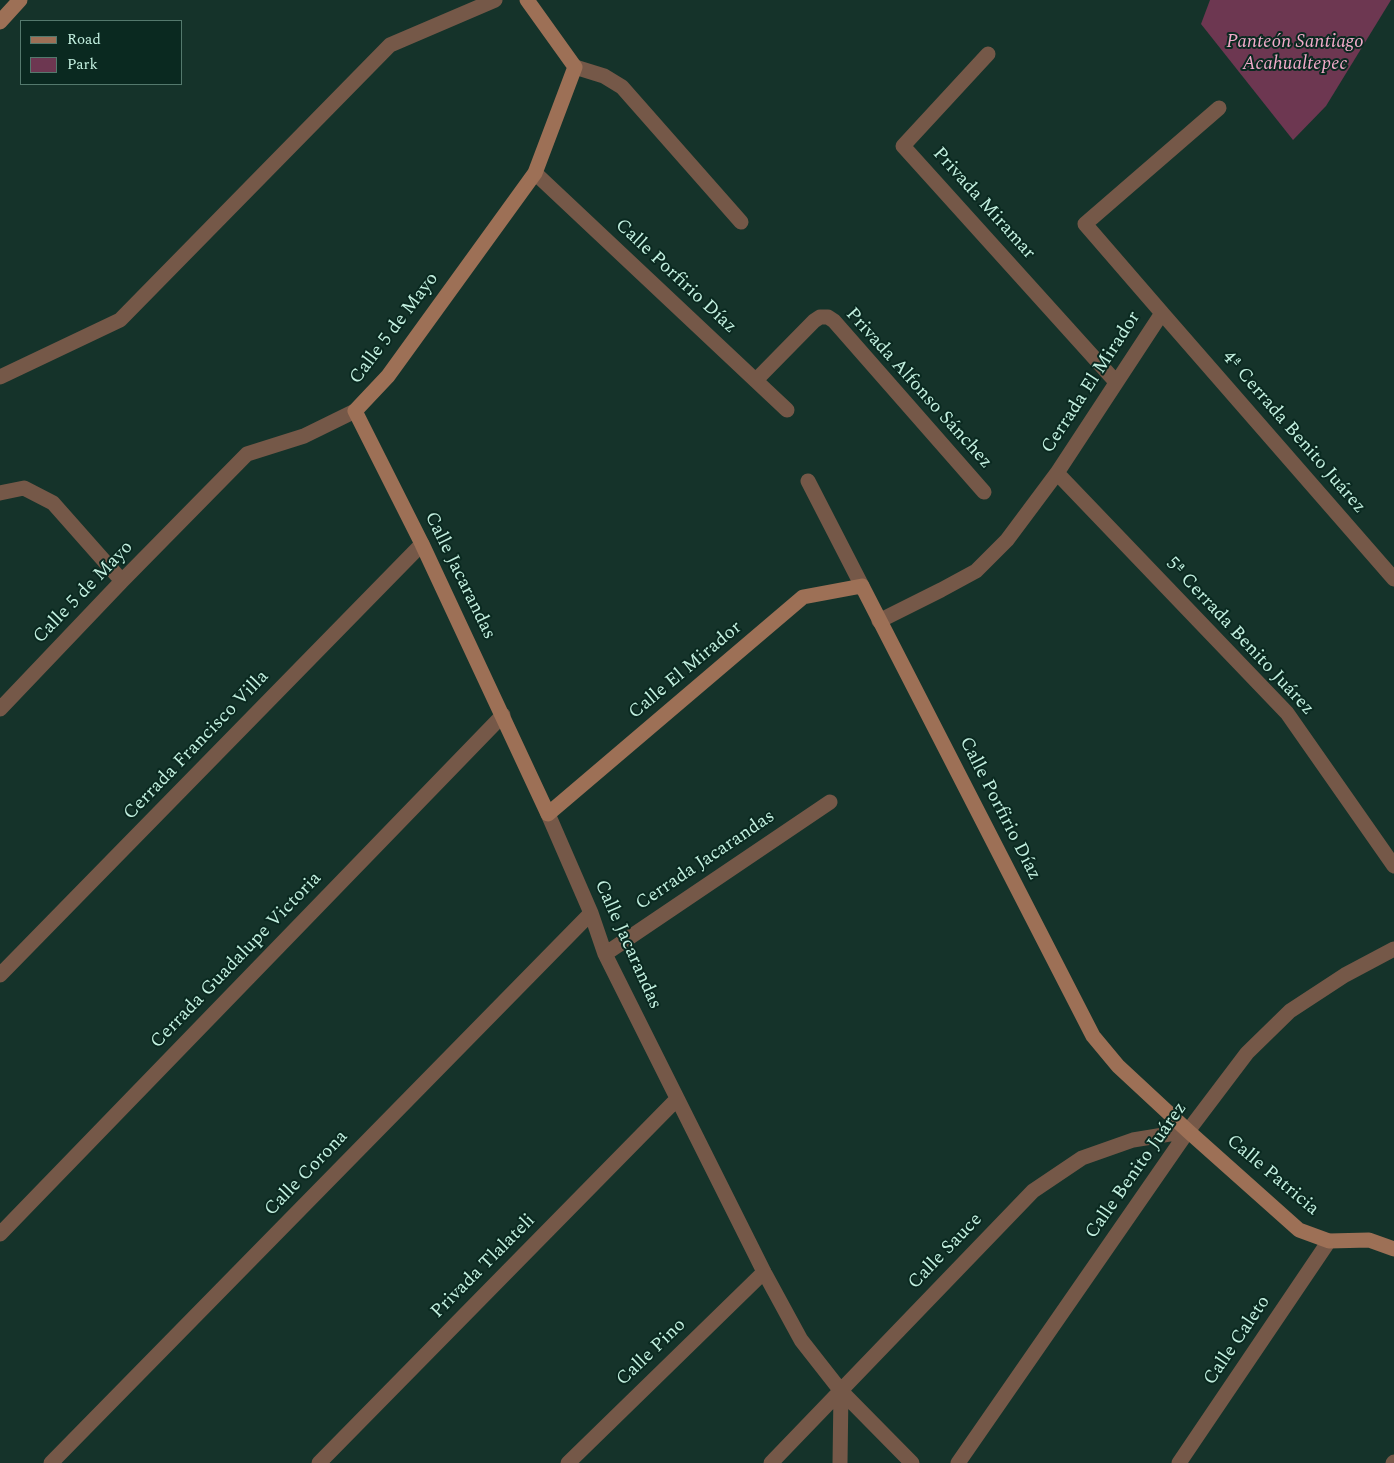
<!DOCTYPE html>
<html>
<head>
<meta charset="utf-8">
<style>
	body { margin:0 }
	#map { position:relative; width:1394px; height:1463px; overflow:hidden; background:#15332a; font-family:Spectral,serif }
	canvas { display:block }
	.legend { position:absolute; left:20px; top:20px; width:162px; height:65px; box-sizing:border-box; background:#0a2920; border:1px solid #54796d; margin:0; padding:6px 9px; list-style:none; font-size:15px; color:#c3f0e0 }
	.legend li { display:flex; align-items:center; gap:10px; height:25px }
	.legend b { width:25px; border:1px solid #54796d }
</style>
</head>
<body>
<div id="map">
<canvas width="1394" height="1463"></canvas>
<ul class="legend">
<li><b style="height:6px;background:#9d7056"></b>Road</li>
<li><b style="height:14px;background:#6d3751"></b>Park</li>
</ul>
</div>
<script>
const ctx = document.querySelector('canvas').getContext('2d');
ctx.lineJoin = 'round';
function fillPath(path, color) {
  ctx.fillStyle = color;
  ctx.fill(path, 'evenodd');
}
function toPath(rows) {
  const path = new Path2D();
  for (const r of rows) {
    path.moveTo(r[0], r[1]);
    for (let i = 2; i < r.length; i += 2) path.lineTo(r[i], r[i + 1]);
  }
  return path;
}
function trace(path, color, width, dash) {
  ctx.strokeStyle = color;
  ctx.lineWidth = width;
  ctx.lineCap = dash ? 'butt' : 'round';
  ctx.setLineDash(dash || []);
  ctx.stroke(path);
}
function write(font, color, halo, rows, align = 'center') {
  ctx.font = font + ' Spectral,serif';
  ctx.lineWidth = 4;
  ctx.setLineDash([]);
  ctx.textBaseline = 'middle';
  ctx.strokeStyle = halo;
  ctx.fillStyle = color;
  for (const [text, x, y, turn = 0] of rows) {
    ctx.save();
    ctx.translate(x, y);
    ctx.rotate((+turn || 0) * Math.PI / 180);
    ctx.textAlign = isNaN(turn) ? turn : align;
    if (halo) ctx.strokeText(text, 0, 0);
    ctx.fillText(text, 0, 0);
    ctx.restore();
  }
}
fillPath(toPath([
	[1210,0,1391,0,1326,106,1293,140,1201,24]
]), '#6d3751');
trace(toPath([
	[988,54,903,146,1116,382],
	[575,67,604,76,622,87,741,222],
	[535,173,787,410],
	[1162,313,1394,579],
	[0,377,120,320,390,45,495,0],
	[756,380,814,321,820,317,828,317,834,321,984,492],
	[1057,473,1287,713,1394,866],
	[808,481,862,586],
	[0,493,24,488,53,503,122,581],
	[879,621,941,590,976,571,1007,540,1057,473,1162,313,1085,224,1219,108],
	[0,709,122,581,247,454,304,436,355,411],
	[548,814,591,913,605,954,764,1272,801,1340,841,1391,912,1463],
	[605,954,830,802],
	[0,975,422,544],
	[0,1234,503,715],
	[51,1463,591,913],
	[319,1463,677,1099],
	[568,1463,764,1272],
	[771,1463,1033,1191,1082,1158,1133,1140,1188,1131],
	[840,1463,841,1391],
	[958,1463,1188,1131,1247,1053,1290,1011,1345,975,1394,949],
	[1179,1463,1329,1241],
	[1393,1463,1394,1462]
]), '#755848', 15);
trace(toPath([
	[527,0,575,67,535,173,388,376,355,411,422,544,548,814,803,597,862,586,1093,1036,1118,1066,1188,1131,1299,1230,1329,1241,1369,1240,1394,1249],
	[0,22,20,0]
]), '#9d7056', 15);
write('italic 19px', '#f2abca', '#0a2920', [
	["Panteón Santiago",1295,43],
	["Acahualtepec",1295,65]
]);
write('19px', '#c3f0e0', '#0a2920', [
	["Privada Miramar",983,204,48],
	["Calle Porfirio Díaz",675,277,43],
	["Calle 5 de Mayo",395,329,-53],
	["Cerrada El Mirador",1092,383,-57],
	["Privada Alfonso Sánchez",918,389,48],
	["4ª Cerrada Benito Juárez",1293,433,49],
	["Calle Jacarandas",459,576,64],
	["Calle 5 de Mayo",84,593,-46],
	["5ª Cerrada Benito Juárez",1239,637,47],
	["Calle El Mirador",686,671,-40],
	["Cerrada Francisco Villa",197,746,-46],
	["Calle Porfirio Díaz",999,809,63],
	["Cerrada Jacarandas",706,861,-34],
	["Calle Jacarandas",627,945,66],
	["Cerrada Guadalupe Victoria",237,961,-46],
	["Calle Benito Juárez",1137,1171,-55],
	["Calle Corona",307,1174,-46],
	["Calle Patricia",1272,1176,40],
	["Calle Sauce",946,1252,-46],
	["Privada Tlalateli",484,1267,-45],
	["Calle Caleto",1238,1341,-56],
	["Calle Pino",652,1353,-44]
]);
</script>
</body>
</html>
